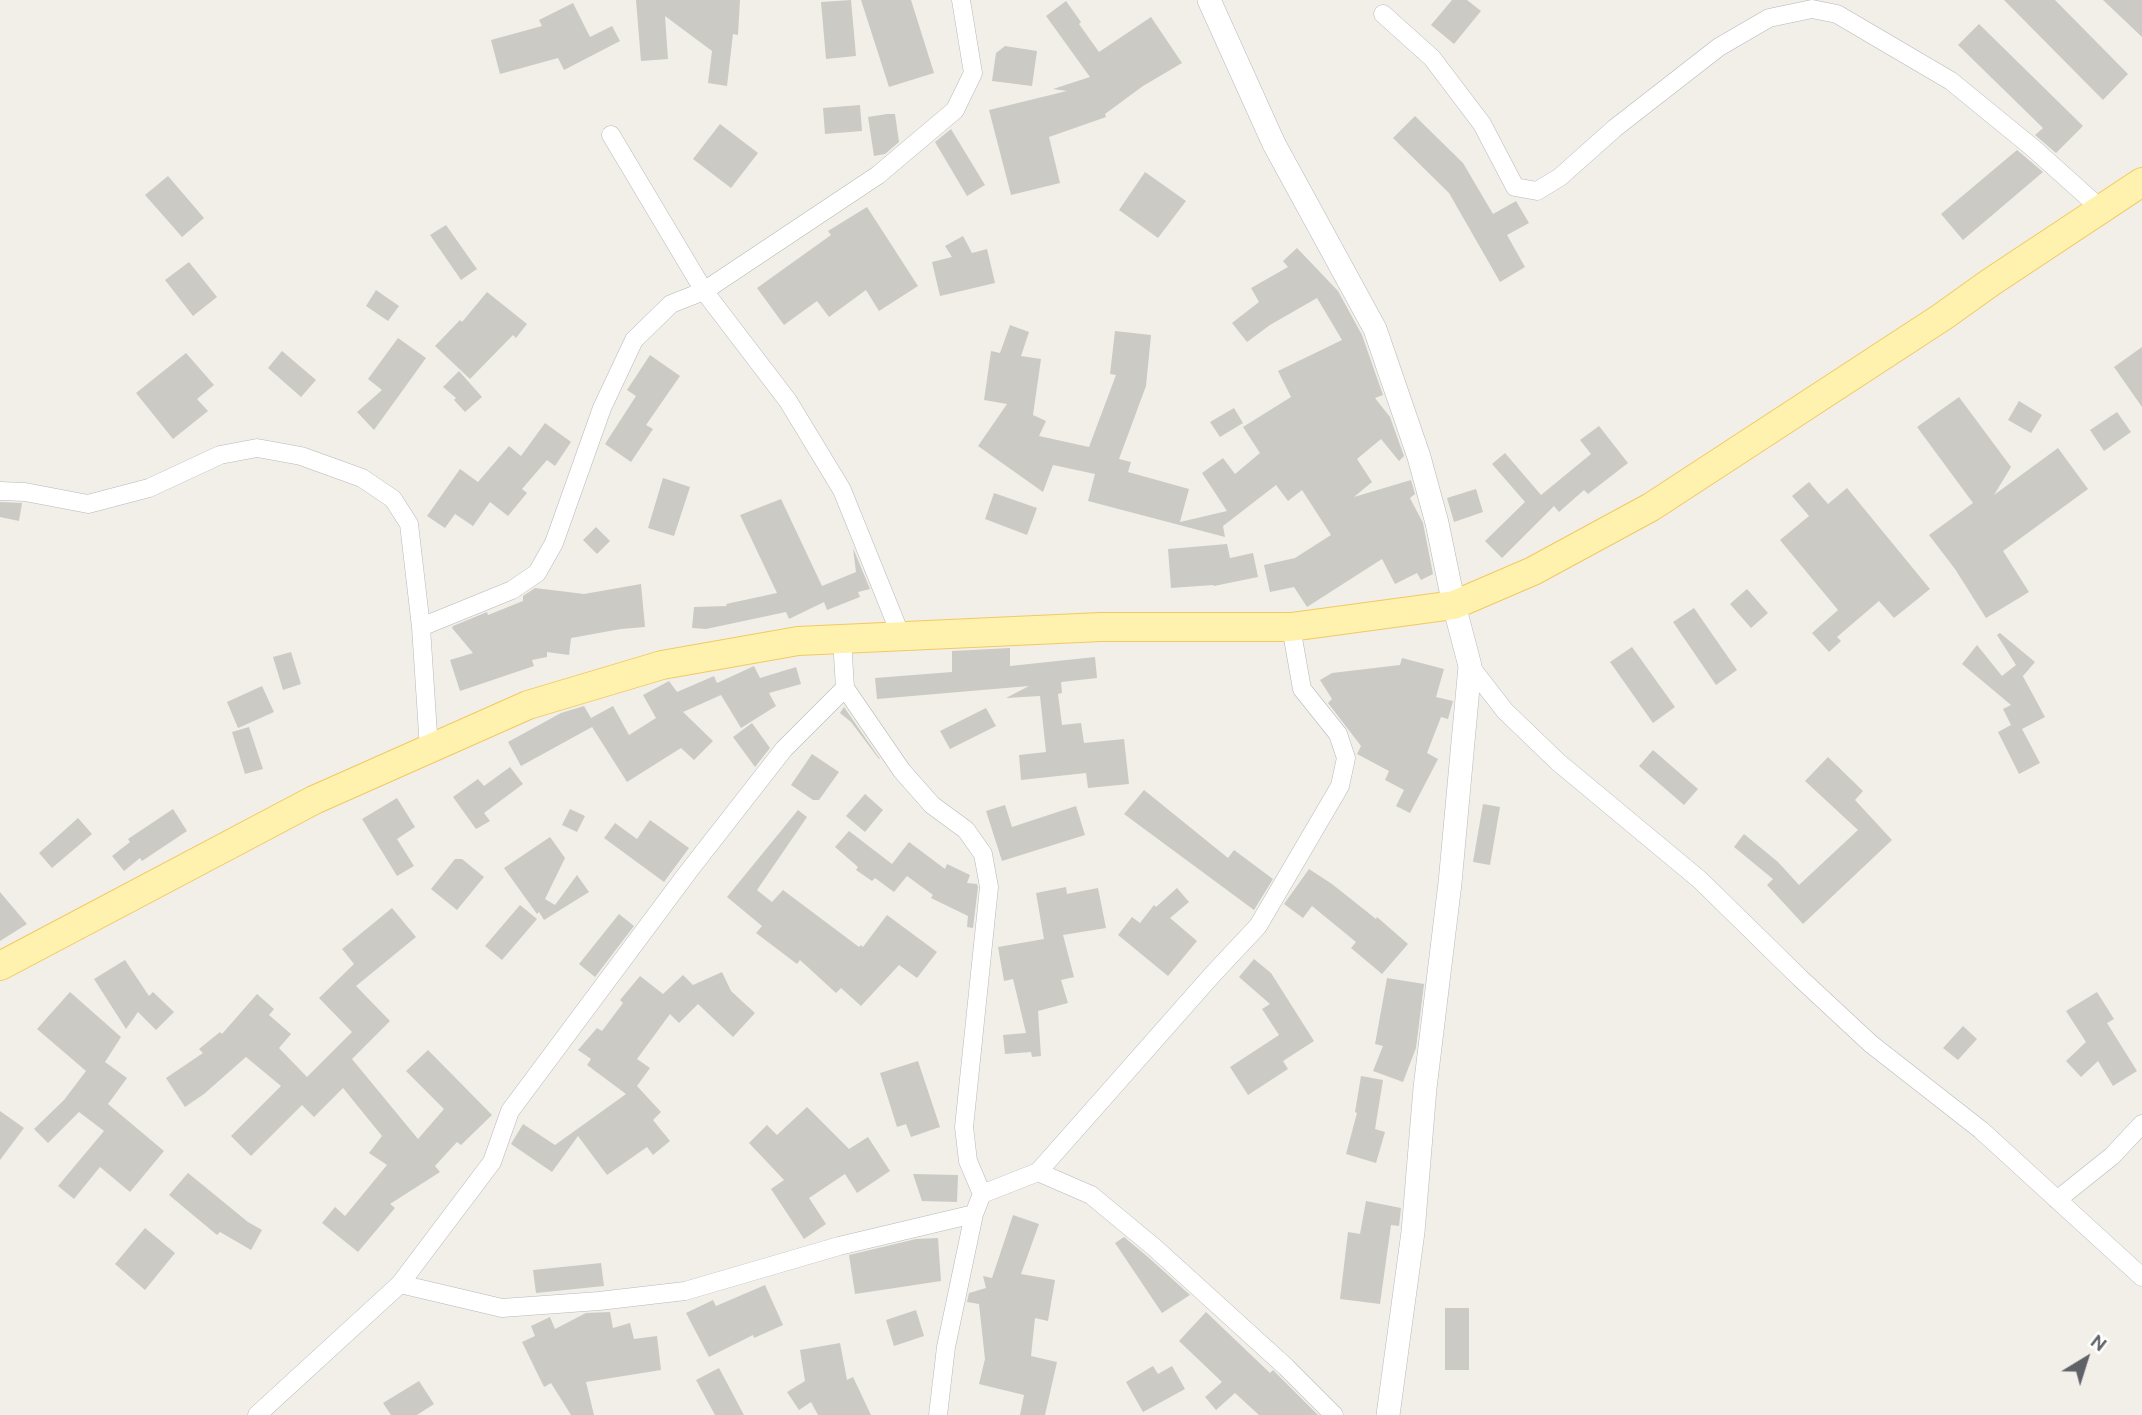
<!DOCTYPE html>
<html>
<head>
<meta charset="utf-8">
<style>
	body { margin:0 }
	#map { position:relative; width:2142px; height:1415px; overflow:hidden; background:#f1efe8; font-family:Ubuntu,sans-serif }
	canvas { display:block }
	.north { position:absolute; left:2051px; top:1324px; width:70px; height:70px; -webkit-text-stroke:5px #fff; paint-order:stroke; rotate:38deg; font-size:19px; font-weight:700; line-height:28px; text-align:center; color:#5f6368 }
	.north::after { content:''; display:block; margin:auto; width:24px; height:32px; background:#5f6368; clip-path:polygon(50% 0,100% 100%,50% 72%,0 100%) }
</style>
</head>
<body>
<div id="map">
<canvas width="2142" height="1415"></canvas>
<div class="north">N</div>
</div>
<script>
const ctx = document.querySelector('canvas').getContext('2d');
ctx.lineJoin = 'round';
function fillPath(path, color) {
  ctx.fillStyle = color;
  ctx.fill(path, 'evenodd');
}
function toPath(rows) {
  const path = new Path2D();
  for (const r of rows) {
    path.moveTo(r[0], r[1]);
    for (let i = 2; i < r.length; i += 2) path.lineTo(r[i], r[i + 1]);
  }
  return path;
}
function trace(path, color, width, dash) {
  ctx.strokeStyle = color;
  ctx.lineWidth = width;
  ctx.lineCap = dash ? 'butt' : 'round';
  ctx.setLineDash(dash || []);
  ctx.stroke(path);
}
fillPath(toPath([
	[636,0,740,0,738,35,733,34,727,86,708,83,712,51,665,16,668,59,641,61],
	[851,0,856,56,826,59,821,2],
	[861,0,911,0,934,73,889,87],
	[1452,0,1467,0,1481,11,1454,44,1431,25],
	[2004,0,2055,0,2128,74,2103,100],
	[2103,0,2142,0,2142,37],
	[1066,1,1081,22,1079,24,1099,52,1151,17,1182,63,1143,86,1105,114,1106,117,1049,137,1060,183,1011,195,989,110,1067,91,1053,89,1090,77,1046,16],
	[573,3,590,37,612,26,620,41,564,70,558,58,500,74,491,40,542,26,539,20],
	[1979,24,2083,126,2056,153,2035,135,2043,128,1958,45],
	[1005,46,1037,51,1032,86,992,81,996,53],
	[860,105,862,131,825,134,823,108],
	[887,114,895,114,899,142,885,154,874,156,868,117],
	[1415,116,1463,163,1493,214,1516,201,1529,223,1507,235,1525,267,1500,282,1449,193,1393,138],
	[720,124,758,153,731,188,693,159],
	[951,129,985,185,967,196,935,142],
	[2017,150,2043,172,1963,240,1941,214],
	[1145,172,1186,201,1158,238,1119,210],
	[168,176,204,218,182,237,145,195],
	[867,207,918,286,879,311,866,290,829,317,817,301,784,325,757,288,831,235,828,231],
	[446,225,477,269,461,280,430,235],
	[963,236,972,253,987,249,995,283,940,296,932,262,952,257,945,246],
	[1297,248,1338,291,1362,335,1383,395,1375,398,1390,417,1404,456,1399,461,1381,439,1357,459,1372,482,1354,497,1411,480,1415,494,1410,498,1423,523,1433,574,1421,580,1417,573,1395,584,1382,559,1307,607,1294,587,1270,592,1264,565,1295,558,1331,535,1302,490,1288,501,1276,485,1223,526,1225,537,1088,501,1095,474,1053,465,1043,492,978,446,1007,404,984,400,991,351,1000,353,1010,325,1029,332,1021,356,1041,359,1033,415,1046,421,1039,436,1089,447,1116,375,1110,374,1115,331,1151,335,1146,386,1119,459,1131,462,1128,472,1189,489,1180,522,1227,511,1202,473,1223,458,1235,474,1260,453,1243,427,1291,397,1278,371,1342,340,1317,298,1270,325,1247,342,1232,323,1259,302,1251,288,1288,267,1283,261],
	[189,262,217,297,193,316,165,280],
	[376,290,399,306,388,321,366,306],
	[487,292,527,324,516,338,513,335,470,379,435,346,460,320,462,322],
	[398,338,426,358,374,430,357,412,382,390,368,379],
	[2142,347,2142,407,2114,367],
	[282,351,316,380,301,397,268,368],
	[186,353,214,385,197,399,208,411,173,439,136,393],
	[650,355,680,376,646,425,653,429,631,462,605,444,636,396,627,390],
	[459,371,482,397,465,412,454,400,456,398,443,387],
	[1959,397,2011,467,1994,495,2058,448,2088,489,2003,551,2029,592,1986,618,1955,569,1929,535,1973,503,1917,427],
	[2019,401,2042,415,2031,433,2008,420],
	[1234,408,1243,423,1220,437,1210,422],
	[2117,412,2131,432,2104,451,2090,430],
	[545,423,571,442,555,466,547,460,522,489,527,493,508,516,490,502,473,526,455,514,445,528,427,516,460,469,478,482,509,446,521,456],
	[1599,426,1628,463,1588,494,1584,490,1559,512,1554,506,1502,558,1485,541,1525,502,1492,464,1505,453,1541,495,1591,454,1580,440],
	[663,478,690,487,674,536,648,528],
	[1809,482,1828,504,1847,488,1930,589,1894,618,1879,601,1837,637,1841,641,1829,652,1812,633,1838,610,1780,540,1809,516,1792,496],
	[1476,489,1483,512,1454,522,1447,498],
	[994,493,1037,508,1027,535,985,519],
	[781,499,822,586,856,572,853,548,870,589,858,592,860,597,827,610,824,602,789,619,786,612,706,629,692,628,694,607,727,606,726,604,777,593,740,515],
	[0,502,22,503,19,521,0,517],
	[596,527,610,541,597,554,583,540],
	[1227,544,1230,558,1253,553,1258,577,1214,586,1213,585,1171,588,1168,549],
	[641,584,645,627,621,629,571,638,569,655,547,652,547,657,532,660,534,666,460,691,450,660,473,653,452,628,453,626,487,612,488,615,523,601,523,596,535,588,584,594],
	[1747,589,1768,613,1751,628,1730,604],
	[1694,608,1737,670,1716,685,1673,622],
	[2000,633,2035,662,2023,676,2019,669,2045,717,2022,729,2040,763,2019,774,1998,732,2011,725,2003,709,2011,705,1962,664,1977,645,2002,676,2016,665,1997,635],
	[1632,647,1675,707,1653,723,1610,662],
	[1010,648,1010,666,1095,657,1097,678,1061,682,1062,693,1058,694,1062,725,1081,723,1084,743,1124,739,1129,784,1088,788,1086,773,1021,780,1019,755,1046,752,1040,696,1006,698,1029,686,877,699,875,678,952,672,952,651],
	[291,652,301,684,283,690,273,657],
	[1402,658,1444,669,1436,697,1453,701,1448,719,1441,717,1427,753,1438,759,1410,813,1396,806,1404,790,1385,780,1389,771,1357,754,1361,746,1328,703,1332,699,1320,680,1332,673,1400,665],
	[754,666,760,678,796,667,801,684,769,693,776,706,741,728,721,695,683,712,713,741,694,760,681,748,627,782,592,727,521,766,508,742,561,713,584,706,591,718,613,706,629,735,656,718,643,695,669,681,677,692,714,676,717,683],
	[262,686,274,712,238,728,227,702],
	[844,707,880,759,879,759,851,722,840,713],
	[986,708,996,726,950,749,940,731],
	[752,723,770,748,755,767,733,737],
	[249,727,263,769,245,774,232,732],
	[1653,750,1698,789,1684,805,1639,766],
	[812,754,839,772,819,800,813,800,791,785],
	[1828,757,1863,791,1855,800,1892,840,1803,924,1767,885,1773,879,1734,847,1744,834,1778,862,1799,885,1858,830,1805,781],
	[510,767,523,784,484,813,490,821,476,829,453,797,478,779,484,786],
	[1144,790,1228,858,1234,850,1273,879,1254,910,1124,814],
	[865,794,883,810,865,832,846,816],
	[397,798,415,827,397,839,414,866,397,876,362,819],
	[1483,804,1500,807,1490,865,1473,862],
	[1005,805,1012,827,1076,806,1085,835,1002,861,986,811],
	[173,809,187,831,142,861,140,858,124,871,112,856,130,842,128,839],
	[570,809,585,816,577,832,562,825],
	[798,810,807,817,757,890,772,902,783,890,859,947,861,945,863,947,887,915,937,952,917,978,899,965,861,1006,841,988,836,993,800,960,797,964,756,933,762,926,727,897],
	[78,818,92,834,52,868,39,853],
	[650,820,689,848,664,882,604,838,615,823,637,839],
	[849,831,892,864,909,842,945,869,947,864,970,875,967,883,977,884,978,887,973,928,967,927,968,916,931,898,933,895,907,876,894,892,875,878,872,881,856,870,858,867,835,847],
	[550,837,565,858,545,899,555,905,577,875,589,892,544,920,539,912,537,914,504,868],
	[455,859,462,859,484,877,457,910,431,889],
	[1309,869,1332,884,1376,919,1377,917,1408,944,1382,974,1351,948,1356,942,1312,906,1303,918,1284,904],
	[1066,887,1067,894,1098,888,1106,928,1063,935,1074,977,1061,980,1068,1003,1038,1011,1041,1056,1032,1057,1031,1052,1005,1054,1003,1035,1026,1033,1013,979,1004,981,998,947,1044,939,1036,893],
	[1177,888,1189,902,1170,918,1197,941,1168,976,1118,935,1132,917,1140,923,1154,905,1156,907],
	[0,892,27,924,0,941],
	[520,905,537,919,502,960,485,946],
	[392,908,416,937,356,986,390,1021,352,1059,418,1139,444,1109,406,1071,428,1050,492,1115,461,1145,457,1142,435,1166,440,1172,390,1204,395,1208,358,1252,322,1223,335,1207,345,1216,387,1165,369,1153,382,1136,343,1088,314,1117,302,1105,251,1156,231,1136,281,1086,246,1057,204,1094,185,1107,166,1078,203,1053,199,1049,220,1032,222,1034,257,994,274,1009,269,1015,291,1034,279,1048,307,1077,352,1032,319,998,354,964,342,949],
	[619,914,634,926,595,977,579,964],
	[1254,959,1271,973,1314,1041,1283,1061,1288,1069,1248,1095,1230,1067,1279,1035,1262,1009,1270,1004,1239,977],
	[125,960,149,996,153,992,174,1012,156,1030,138,1012,126,1029,94,979],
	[722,972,731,991,755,1013,733,1037,698,1004,679,1023,670,1014,637,1059,650,1068,637,1086,661,1112,653,1120,670,1141,653,1155,647,1147,607,1175,578,1136,552,1172,511,1144,523,1124,555,1145,626,1094,587,1065,591,1059,578,1050,597,1028,602,1031,623,1003,620,1000,640,976,663,994,683,975,693,985],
	[1387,978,1424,984,1416,1048,1403,1082,1373,1071,1383,1046,1375,1044],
	[70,992,121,1037,105,1062,127,1078,108,1104,164,1151,130,1192,100,1167,74,1199,58,1186,104,1131,79,1112,48,1143,34,1129,64,1100,86,1071,37,1029],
	[2097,992,2114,1019,2107,1023,2137,1071,2113,1086,2098,1061,2081,1077,2066,1061,2086,1042,2066,1011],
	[1963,1026,1977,1039,1958,1060,1943,1048],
	[918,1061,940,1127,911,1137,906,1124,897,1127,880,1073],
	[1361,1076,1383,1080,1375,1129,1385,1132,1376,1163,1346,1154,1357,1113,1355,1112],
	[807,1107,849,1149,868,1137,890,1171,857,1193,845,1174,809,1198,826,1224,804,1239,771,1189,784,1180,749,1143,767,1125,777,1135],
	[0,1111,24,1128,0,1160],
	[188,1173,248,1222,262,1230,251,1250,220,1232,217,1235,169,1195],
	[913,1174,958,1175,957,1202,922,1201],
	[1366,1201,1401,1208,1399,1226,1391,1225,1380,1304,1340,1299,1348,1232,1360,1234],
	[1013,1215,1039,1224,1021,1274,1055,1280,1048,1321,1035,1318,1031,1356,1057,1362,1045,1415,1020,1415,1024,1395,979,1384,985,1359,979,1304,967,1302,969,1293,986,1288,983,1276,992,1278],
	[145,1228,175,1253,145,1290,115,1264],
	[1124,1237,1148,1257,1190,1295,1162,1313,1115,1243],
	[938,1238,941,1281,855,1294,849,1255,916,1239],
	[601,1263,604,1286,536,1293,533,1270],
	[765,1285,783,1325,754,1338,753,1335,709,1357,686,1313,713,1300,716,1306],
	[1445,1308,1469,1308,1469,1370,1445,1370],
	[916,1310,924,1336,894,1346,886,1320],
	[610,1312,613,1328,630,1323,634,1339,657,1336,661,1370,586,1382,594,1415,571,1415,551,1383,544,1387,522,1342,535,1336,531,1326,550,1317,555,1329,586,1313],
	[1206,1312,1270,1373,1273,1370,1318,1415,1259,1415,1235,1393,1216,1410,1205,1397,1222,1382,1179,1341],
	[840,1343,847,1380,853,1377,871,1415,818,1415,811,1402,799,1410,787,1392,805,1381,800,1350],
	[1153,1366,1158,1374,1172,1366,1185,1389,1143,1412,1126,1382],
	[719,1368,744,1415,715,1415,696,1380],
	[419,1381,434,1404,417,1415,391,1415,383,1403]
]), '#cccac5');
const minor = toPath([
	[1383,14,1432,58,1482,124,1515,187,1537,191,1560,177,1615,128,1719,47,1769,18,1812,9,1837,14,1951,81,2033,148,2101,209],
	[611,135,704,291,788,401,842,490,901,636],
	[0,491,25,492,88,504,149,488,220,455,257,448,301,456,362,478,393,499,409,524,421,627,429,749],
	[421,627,512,590,537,573,554,543,602,408,634,340,671,304,704,291,878,175,955,110,973,73,961,0],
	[842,639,845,688,902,771,932,805,966,830,983,854,989,887,964,1127,968,1161,982,1194],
	[1470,666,1505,711,1558,762,1700,880,1800,978,1871,1044,1981,1130,2142,1277],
	[1038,1172,1091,1195,1155,1248,1286,1367,1334,1415],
	[2057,1200,2112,1156,2142,1124],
	[400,1284,502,1308,599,1301,685,1291,839,1246,974,1214],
	[257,1415,400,1284,492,1162,510,1111,688,872,784,749,845,688],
	[938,1415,946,1347,974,1214,982,1194,1038,1172,1213,974,1258,926,1340,786,1346,758,1338,734,1302,689,1291,627]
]);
const tertiary = toPath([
	[1209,0,1274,144,1375,329,1419,457,1437,523,1454,605,1470,666,1450,883,1425,1088,1413,1232,1388,1415]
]);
const primary = toPath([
	[0,966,314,800,528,705,662,665,798,641,1101,627,1291,627,1454,605,1533,571,1651,507,1942,317,1991,282,2142,182]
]);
trace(minor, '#b5b8bc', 19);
trace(tertiary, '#b5b8bc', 24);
trace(primary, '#f2c960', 30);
trace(minor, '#fff', 18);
trace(tertiary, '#fff', 23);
trace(primary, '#fff2af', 28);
</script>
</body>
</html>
